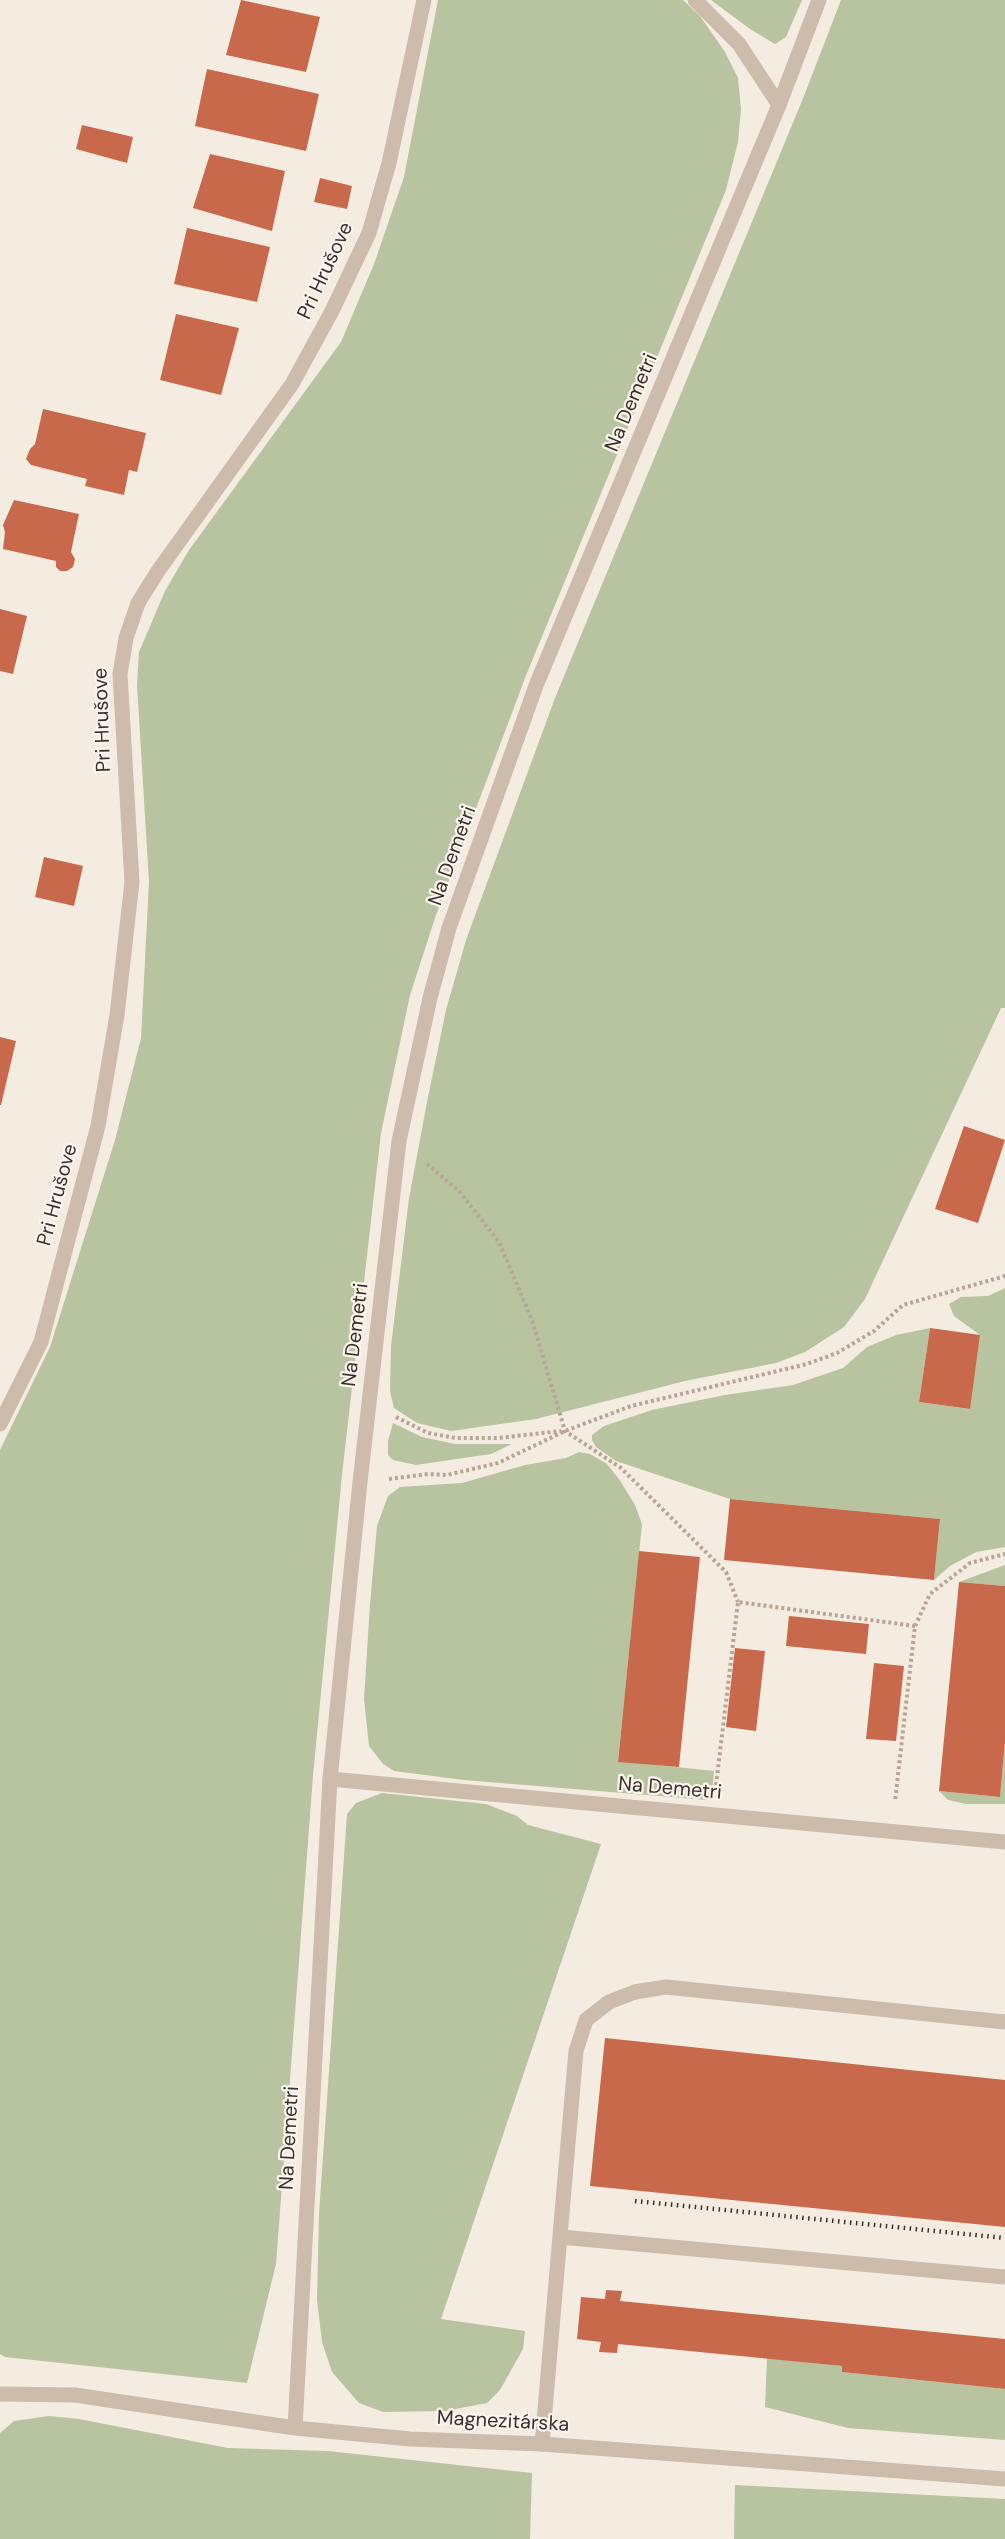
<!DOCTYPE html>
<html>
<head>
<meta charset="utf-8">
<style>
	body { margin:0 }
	canvas { display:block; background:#f4ebe1 }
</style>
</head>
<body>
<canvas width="1005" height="2539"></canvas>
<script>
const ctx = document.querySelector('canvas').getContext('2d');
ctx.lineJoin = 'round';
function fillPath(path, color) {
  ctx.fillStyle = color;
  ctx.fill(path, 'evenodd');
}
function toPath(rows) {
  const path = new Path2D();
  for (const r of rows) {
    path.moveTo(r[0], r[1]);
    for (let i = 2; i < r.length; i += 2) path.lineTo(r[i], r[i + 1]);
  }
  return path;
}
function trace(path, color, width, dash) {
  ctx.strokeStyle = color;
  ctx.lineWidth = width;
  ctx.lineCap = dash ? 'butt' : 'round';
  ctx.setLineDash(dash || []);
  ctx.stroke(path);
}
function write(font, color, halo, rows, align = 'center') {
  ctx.font = font + ' "DM Sans",sans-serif';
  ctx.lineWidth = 4.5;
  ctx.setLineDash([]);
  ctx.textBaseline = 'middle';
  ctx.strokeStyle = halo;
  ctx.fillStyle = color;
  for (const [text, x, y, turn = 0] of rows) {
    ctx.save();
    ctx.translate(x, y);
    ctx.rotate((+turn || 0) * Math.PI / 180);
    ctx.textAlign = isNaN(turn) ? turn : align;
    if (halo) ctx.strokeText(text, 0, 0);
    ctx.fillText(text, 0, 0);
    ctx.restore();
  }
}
fillPath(toPath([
	[438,0,683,0,700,16,725,52,738,78,741,109,738,142,726,190,527,673,436,915,410,995,381,1133,342,1475,313,1776,276,2264,247,2383,5,2357,0,2354,0,1450,50,1347,115,1140,141,1038,149,882,137,685,139,652,165,591,189,550,341,342,374,264,404,177],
	[711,0,802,0,786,37,775,44,750,29],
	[841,0,1005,0,1005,1008,1001,1008,865,1299,844,1327,805,1352,776,1363,685,1381,536,1419,451,1431,417,1423,394,1408,390,1391,391,1346,409,1198,427,1102,446,1010,466,940,555,698,804,96],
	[1005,1288,1005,1547,976,1552,950,1566,934,1580,940,1519,730,1499,616,1461,596,1447,592,1440,592,1435,604,1426,652,1410,725,1395,793,1385,843,1368,867,1347,896,1335,930,1328,919,1402,969,1409,980,1335,954,1316,949,1304,961,1297,988,1296],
	[393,1423,422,1437,455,1444,512,1444,491,1454,416,1465,393,1460,388,1455,388,1441],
	[579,1452,590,1454,607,1464,619,1479,635,1505,642,1524,618,1761,714,1771,712,1793,708,1800,464,1780,394,1771,383,1764,369,1746,364,1699,370,1604,377,1526,388,1496,400,1487,462,1483,525,1465,566,1458],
	[1005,1565,1005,1586,959,1582],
	[1005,1741,1005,1804,966,1804,948,1800,939,1791,1000,1797],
	[382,1793,486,1804,517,1816,528,1825,601,1844,441,2319,525,2331,523,2349,500,2390,487,2403,445,2411,383,2412,359,2403,332,2372,322,2342,317,2300,319,2214,347,1814,356,1803],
	[767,2358,842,2366,842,2372,1005,2389,1005,2440,848,2428,765,2407],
	[49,2416,79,2419,228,2448,328,2451,532,2473,530,2539,0,2539,0,2433,14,2421],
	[735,2485,1005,2499,1005,2539,734,2539]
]), '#b8c4a0');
fillPath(toPath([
	[241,0,320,17,306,72,226,55],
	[207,69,319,94,306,151,195,126],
	[82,125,133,137,127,163,76,149],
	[210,154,285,171,272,231,193,208],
	[320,178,352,186,347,209,314,202],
	[187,228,270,247,257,302,174,284],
	[176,314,239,328,221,395,160,380],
	[43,409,146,433,137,472,129,470,124,495,85,486,87,479,31,465,26,459,30,449,35,444],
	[14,500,79,514,71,552,75,559,73,567,67,571,60,571,56,567,56,561,3,549,5,532,3,525],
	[0,609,27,616,13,674,0,671],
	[44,857,83,866,74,906,35,897],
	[0,1037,16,1041,1,1105,0,1105],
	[964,1126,1005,1140,978,1223,935,1209],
	[930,1328,980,1335,970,1409,919,1402],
	[730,1499,940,1519,934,1580,724,1560],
	[639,1551,700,1557,679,1767,618,1762],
	[959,1582,1005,1586,1005,1741,1000,1797,939,1791],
	[789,1616,869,1624,866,1654,786,1646],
	[735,1648,765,1651,756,1731,726,1727],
	[874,1663,904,1666,896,1741,866,1739],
	[605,2038,1005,2080,1005,2227,590,2186],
	[606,2290,622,2291,620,2301,1005,2339,1005,2389,842,2372,842,2366,618,2344,617,2353,599,2352,601,2342,577,2339,581,2297,605,2299]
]), '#c8694b');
trace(toPath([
	[427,1164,459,1191,499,1242,532,1320,565,1431,621,1468,726,1572,738,1602],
	[396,1417,428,1433,456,1438,498,1438,561,1431],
	[389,1479,428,1474,447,1475,498,1463,565,1431,631,1406,807,1364,837,1353,874,1331,903,1305,1005,1276],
	[915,1626,930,1594,970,1563,1005,1554],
	[716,1785,738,1602,915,1626,895,1801]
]), '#b9a596', 4, [3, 3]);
trace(toPath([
	[695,0,739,44,779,105],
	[330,1779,1005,1842],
	[560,2237,1005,2277],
	[542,2444,576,2051,586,2020,609,2002,635,1992,666,1987,1005,2022]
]), '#cdbbac', 15);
trace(toPath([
	[0,1424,41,1342,98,1126,117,1015,132,882,120,674,126,638,138,603,158,571,292,384,332,311,369,233,389,163,424,0],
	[0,2394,75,2395,295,2428,410,2439,542,2444,1005,2479],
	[295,2428,330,1779,360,1482,399,1141,430,998,449,928,537,683,779,105,819,0]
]), '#cdbbac', 15);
trace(toPath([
	[635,2201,1005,2238]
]), '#3b302b', 4.5, [1.5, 4.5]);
write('20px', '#3b302b', '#fbf5ee', [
	["Pri Hrušove",326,271,-65],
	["Na Demetri",632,403,-67],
	["Pri Hrušove",103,720,-92],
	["Na Demetri",453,856,-70],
	["Pri Hrušove",58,1195,-75],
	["Na Demetri",356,1335,-83],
	["Na Demetri",670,1789,5],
	["Na Demetri",290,2138,-87],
	["Magnezitárska",503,2422,3]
]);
</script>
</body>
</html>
